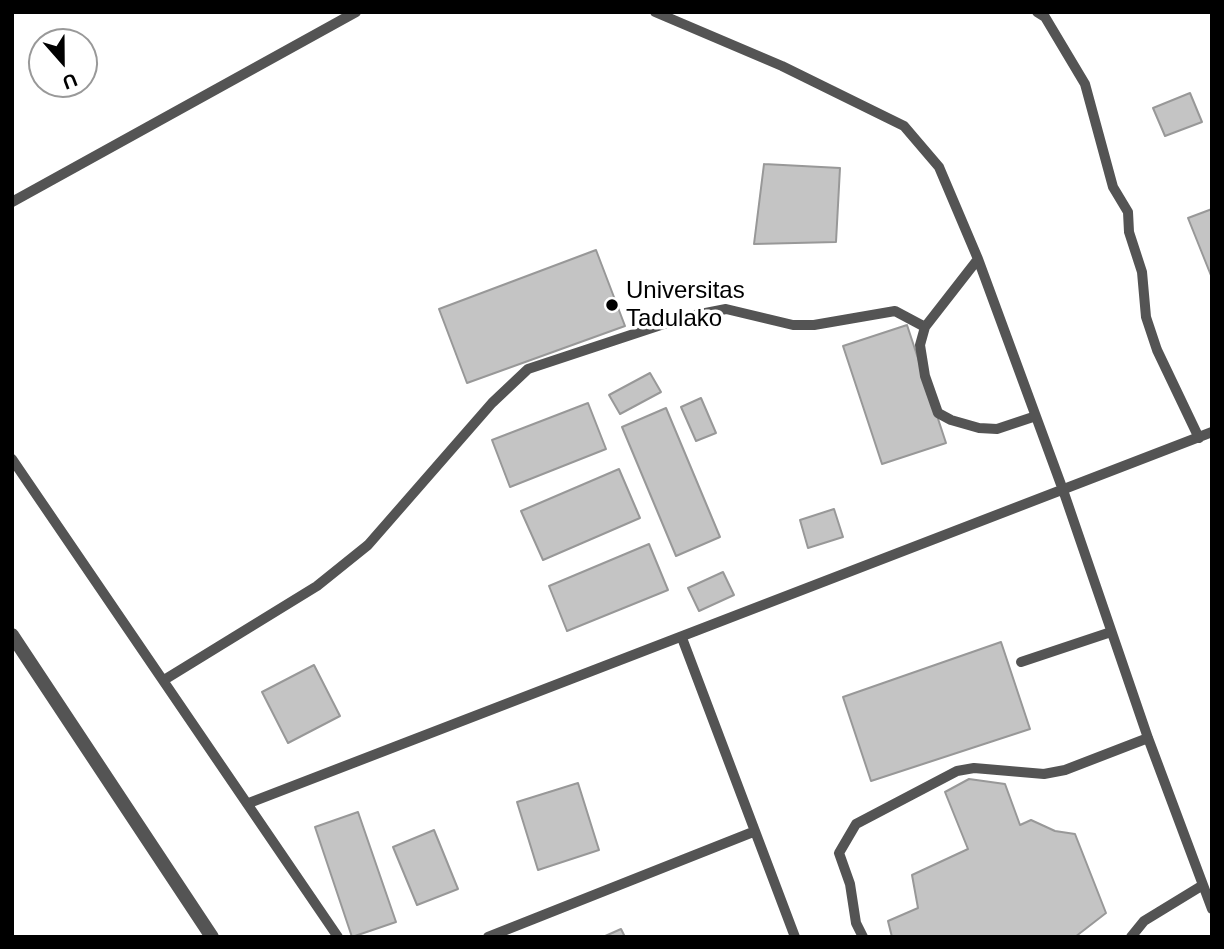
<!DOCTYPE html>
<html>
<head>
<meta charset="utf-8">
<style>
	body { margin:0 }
	#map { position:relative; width:1224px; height:949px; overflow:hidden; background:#fff; font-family:Helvetica,sans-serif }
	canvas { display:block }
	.frame { position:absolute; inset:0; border:14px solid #000; pointer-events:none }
	.north { position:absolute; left:28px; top:28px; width:70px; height:70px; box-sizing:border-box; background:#fff; border:2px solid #999; border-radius:50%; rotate:159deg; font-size:19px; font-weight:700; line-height:28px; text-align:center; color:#000 }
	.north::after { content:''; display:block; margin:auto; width:24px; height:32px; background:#000; clip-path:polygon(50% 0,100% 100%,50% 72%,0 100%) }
</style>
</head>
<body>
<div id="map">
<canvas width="1224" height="949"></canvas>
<div class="frame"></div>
<div class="north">U</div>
</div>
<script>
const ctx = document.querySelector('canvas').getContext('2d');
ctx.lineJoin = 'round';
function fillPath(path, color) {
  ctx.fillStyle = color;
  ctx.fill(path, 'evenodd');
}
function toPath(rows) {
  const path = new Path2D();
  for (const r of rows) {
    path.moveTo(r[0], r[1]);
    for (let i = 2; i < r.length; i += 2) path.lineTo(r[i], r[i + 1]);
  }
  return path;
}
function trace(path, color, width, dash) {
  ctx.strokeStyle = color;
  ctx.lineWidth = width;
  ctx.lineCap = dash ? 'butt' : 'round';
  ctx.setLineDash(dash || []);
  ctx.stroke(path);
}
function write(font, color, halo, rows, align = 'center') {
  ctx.font = font + ' Helvetica,sans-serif';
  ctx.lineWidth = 7;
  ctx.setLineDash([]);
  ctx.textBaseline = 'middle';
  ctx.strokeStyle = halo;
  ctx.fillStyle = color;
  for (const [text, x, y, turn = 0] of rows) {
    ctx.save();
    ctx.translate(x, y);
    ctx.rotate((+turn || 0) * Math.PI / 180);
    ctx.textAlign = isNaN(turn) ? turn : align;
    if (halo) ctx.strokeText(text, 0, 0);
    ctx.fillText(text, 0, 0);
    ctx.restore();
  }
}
const building = toPath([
	[1190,93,1202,122,1165,136,1153,108,1190,93],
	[764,164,840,168,836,242,754,244,764,164],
	[1212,209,1212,278,1188,218,1212,209],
	[596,250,625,326,467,383,439,309,596,250],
	[907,325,946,443,882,464,843,346,907,325],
	[650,373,661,392,620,414,609,395,650,373],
	[701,398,716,433,696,441,681,407,701,398],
	[588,403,606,449,510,487,492,440,588,403],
	[666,408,720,537,676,556,622,427,666,408],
	[619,469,640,518,543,560,521,511,619,469],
	[834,509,843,537,808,548,800,520,834,509],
	[649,544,668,590,567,631,549,586,649,544],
	[723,572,734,595,699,611,688,588,723,572],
	[1001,642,1030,729,871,781,843,697,1001,642],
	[314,665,340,716,288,743,262,692,314,665],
	[969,779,1005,784,1020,825,1031,820,1055,831,1075,834,1106,913,1075,937,892,937,888,921,918,908,912,875,968,849,945,792,969,779],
	[578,783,599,850,538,870,517,802,578,783],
	[358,812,396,922,352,937,315,827,358,812],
	[434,830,458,889,417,905,393,847,434,830],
	[621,929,625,937,603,937,621,929]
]);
fillPath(building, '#c4c4c4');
trace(building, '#989898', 2);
trace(toPath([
	[655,12,782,66,904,126,939,167,978,259,1063,490,1148,738,1212,909],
	[1037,12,1045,17,1085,84,1113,187,1128,212,1129,232,1142,272,1146,317,1157,350,1199,438],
	[12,202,356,12],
	[978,259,925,327,920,345,925,376,938,413,951,420,979,428,997,429,1033,417],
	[12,459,338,937],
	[682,638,795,937],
	[1021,662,1111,632],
	[164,680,317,586,368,545,492,403,528,369,685,317,726,309,793,325,814,325,895,311,925,327],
	[249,803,1212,432],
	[488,937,753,832],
	[863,937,856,923,850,884,839,853,856,824,957,771,974,768,1044,774,1065,770,1148,738],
	[1131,937,1144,921,1203,885]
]), '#545454', 10);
trace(toPath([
	[12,635,212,937]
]), '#545454', 14);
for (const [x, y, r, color] of [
	[612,305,7,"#000"]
]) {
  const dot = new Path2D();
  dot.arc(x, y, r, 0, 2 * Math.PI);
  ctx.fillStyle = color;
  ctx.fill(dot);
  trace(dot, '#fff', 2.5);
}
write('24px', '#000', '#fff', [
	["Universitas",626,291],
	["Tadulako",626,319]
], 'left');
</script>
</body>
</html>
